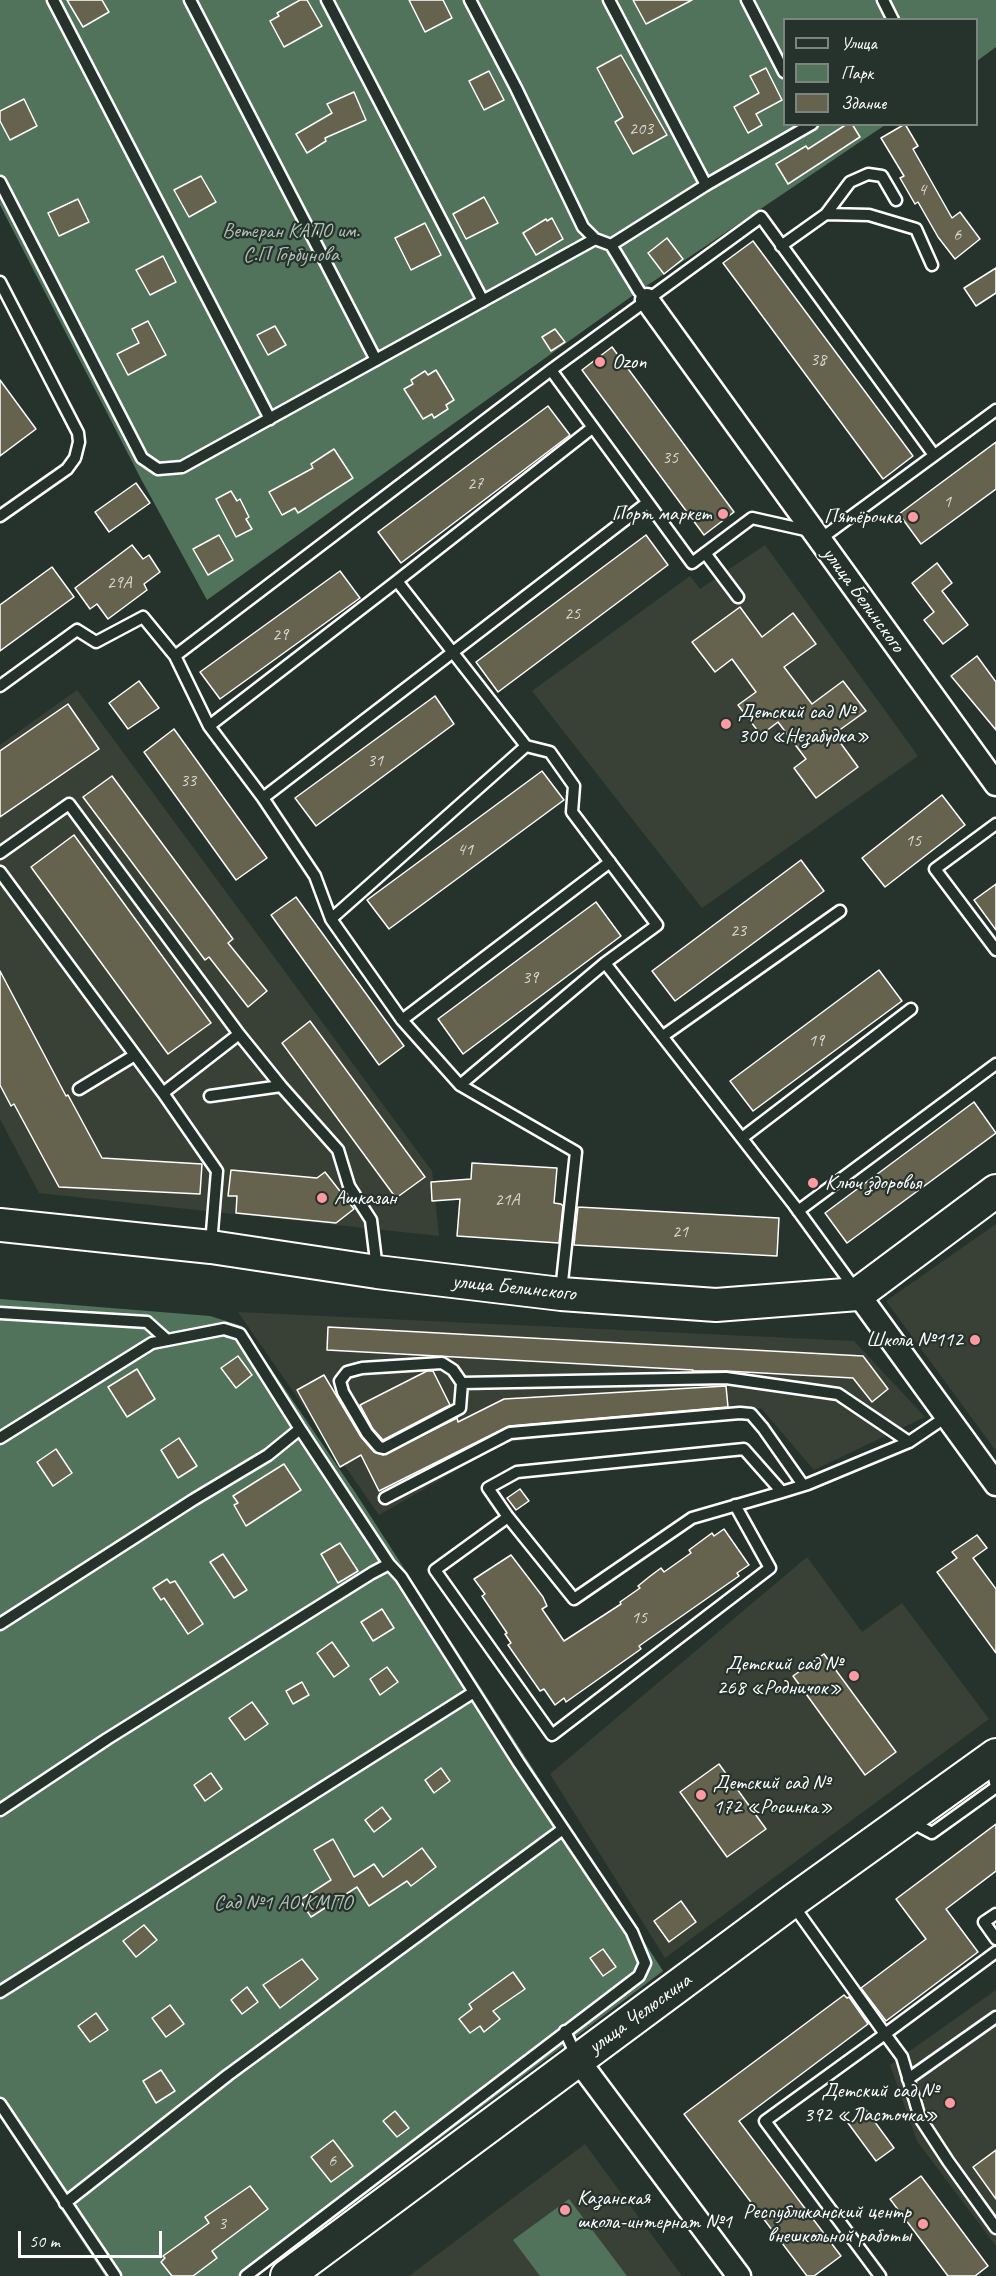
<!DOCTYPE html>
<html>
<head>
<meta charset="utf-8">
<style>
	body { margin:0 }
	#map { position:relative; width:996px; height:2276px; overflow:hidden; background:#26332d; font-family:Caveat,sans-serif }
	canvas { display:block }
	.legend { position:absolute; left:783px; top:18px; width:195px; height:108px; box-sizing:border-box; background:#26332d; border:2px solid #7d8581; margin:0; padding:8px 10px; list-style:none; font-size:18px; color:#fff }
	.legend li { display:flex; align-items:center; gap:12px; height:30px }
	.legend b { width:30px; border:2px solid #7d8581 }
	.scale { position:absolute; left:18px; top:2231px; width:144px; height:27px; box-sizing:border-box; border:3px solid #fff; border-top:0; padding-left:8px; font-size:18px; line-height:21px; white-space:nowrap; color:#fff; -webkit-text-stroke:4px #26332d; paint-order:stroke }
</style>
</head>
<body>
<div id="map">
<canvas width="996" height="2276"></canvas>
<ul class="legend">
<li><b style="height:8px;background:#26332d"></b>Улица</li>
<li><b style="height:16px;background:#51725b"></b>Парк</li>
<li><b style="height:16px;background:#65624e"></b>Здание</li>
</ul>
<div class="scale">50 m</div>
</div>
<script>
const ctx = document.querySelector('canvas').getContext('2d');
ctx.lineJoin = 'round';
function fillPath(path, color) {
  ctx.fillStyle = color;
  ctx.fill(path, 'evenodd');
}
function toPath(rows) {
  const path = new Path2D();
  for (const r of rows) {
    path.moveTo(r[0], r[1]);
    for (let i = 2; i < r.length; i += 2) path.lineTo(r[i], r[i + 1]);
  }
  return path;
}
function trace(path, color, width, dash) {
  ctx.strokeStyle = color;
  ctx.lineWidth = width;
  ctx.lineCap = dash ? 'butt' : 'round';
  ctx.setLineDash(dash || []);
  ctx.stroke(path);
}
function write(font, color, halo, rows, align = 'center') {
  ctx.font = font + ' Caveat,sans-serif';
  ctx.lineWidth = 4.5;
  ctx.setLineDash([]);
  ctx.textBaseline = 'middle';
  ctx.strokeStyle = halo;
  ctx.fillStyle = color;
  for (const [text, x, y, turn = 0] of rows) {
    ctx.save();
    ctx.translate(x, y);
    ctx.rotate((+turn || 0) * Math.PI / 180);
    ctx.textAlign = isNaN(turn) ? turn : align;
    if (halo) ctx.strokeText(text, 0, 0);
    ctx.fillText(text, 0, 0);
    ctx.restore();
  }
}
fillPath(toPath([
	[765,545,918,756,702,908,532,691,690,576,700,589],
	[77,690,432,1171,439,1236,39,1193,0,1119,0,745],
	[996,1224,996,1451,886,1301],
	[238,1312,854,1341,925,1417,814,1470,761,1408,504,1443,379,1515],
	[807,1557,862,1632,902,1603,989,1719,665,1958,550,1774],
	[996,1990,996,2246,917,2141,890,2065],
	[585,2144,682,2276,409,2276]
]), '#394137');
fillPath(toPath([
	[0,0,996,0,996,47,977,61,976,20,784,20,784,124,885,125,639,291,207,600,141,479,0,205],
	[0,1299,210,1316,242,1326,355,1492,663,1971,257,2276,105,2276,0,2118],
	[569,2199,627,2276,540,2276,513,2240]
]), '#51725b');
const building = toPath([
	[67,0,102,0,109,12,83,27,67,0],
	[300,0,307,0,322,26,284,47,270,21,279,16,277,13,300,0],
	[409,0,443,0,452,18,425,32,409,0],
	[633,0,692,0,646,24,633,0],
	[621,55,667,135,633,154,615,122,623,117,597,68,621,55],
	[766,68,782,100,756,114,762,125,748,133,734,107,759,93,750,76,766,68],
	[489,71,504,100,484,110,469,81,489,71],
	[354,92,366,120,325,138,326,141,307,153,296,134,332,113,327,104,354,92],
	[24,99,37,126,10,140,0,121,0,111,24,99],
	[847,124,852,124,860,137,788,184,776,164,806,146,808,149,847,124],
	[905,124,918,146,913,149,952,218,960,212,980,239,955,259,938,237,918,202,915,204,900,178,904,176,881,138,905,124],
	[201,176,216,202,189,217,174,190,201,176],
	[484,197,498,223,466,239,453,214,484,197],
	[78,199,89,222,59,236,48,213,78,199],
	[552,218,563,239,536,255,523,233,546,219,547,221,552,218],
	[425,223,441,255,411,270,395,238,425,223],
	[667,238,683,259,664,274,648,253,667,238],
	[753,241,913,456,883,479,723,263,753,241],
	[163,256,176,282,150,295,136,270,163,256],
	[996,268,996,293,976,306,964,288,996,268],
	[148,321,166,355,128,375,117,354,139,343,132,329,148,321],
	[275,326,286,345,268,355,257,335,275,326],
	[555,329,565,342,551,351,542,337,555,329],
	[612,347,734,512,704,535,582,370,612,347],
	[436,370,454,400,446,405,448,409,434,418,432,414,423,419,404,389,413,384,411,380,425,371,428,375,436,370],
	[0,380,36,429,0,456,0,380],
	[548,406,570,435,401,563,378,532,548,406],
	[996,442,996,489,921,544,899,514,996,442],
	[334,449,353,478,298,513,295,508,282,515,269,492,313,468,311,464,334,449],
	[136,483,150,503,109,532,95,512,136,483],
	[231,491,237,501,240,499,249,517,246,519,252,529,236,537,216,499,231,491],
	[219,535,233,560,208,575,193,549,219,535],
	[646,535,668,565,498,692,476,662,646,535],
	[132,545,143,559,149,555,160,572,144,584,147,590,108,619,97,604,90,609,75,588,132,545],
	[937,563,952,583,942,591,968,625,943,644,924,620,934,612,912,583,937,563],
	[52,567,74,597,0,651,0,605,52,567],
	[340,571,360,598,220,699,200,672,340,571],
	[740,607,762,637,793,613,816,644,784,667,812,704,843,681,866,711,834,734,858,767,816,798,794,768,806,759,778,722,761,735,738,705,756,692,732,659,715,672,692,642,740,607],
	[977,656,996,682,996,730,951,676,977,656],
	[139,681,159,708,128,729,109,703,139,681],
	[435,696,454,724,316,826,295,798,435,696],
	[68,704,99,749,0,817,0,751,68,704],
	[174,729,267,858,236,880,144,752,174,729],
	[542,771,564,800,389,929,367,900,542,771],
	[112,776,233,939,228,943,267,991,248,1007,209,957,205,960,83,797,112,776],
	[942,795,965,825,885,887,862,858,942,795],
	[74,835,211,1023,168,1054,31,867,74,835],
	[801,860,824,891,675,1001,652,971,801,860],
	[996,884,996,930,974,900,996,884],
	[296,897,404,1046,379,1065,271,915,296,897],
	[596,902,621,936,463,1054,438,1019,596,902],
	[879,970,902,1001,753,1111,730,1081,879,970],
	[0,971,66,1096,68,1095,102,1158,202,1164,200,1194,59,1187,14,1104,11,1106,0,1085,0,971],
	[310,1021,425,1177,396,1198,282,1043,310,1021],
	[974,1102,996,1133,847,1243,825,1213,974,1102],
	[472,1163,557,1168,554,1203,561,1204,563,1206,559,1243,457,1236,460,1199,432,1201,431,1182,471,1179,472,1163],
	[231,1170,317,1178,325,1172,354,1209,336,1223,236,1213,237,1196,228,1196,231,1170],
	[578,1207,779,1218,777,1256,574,1245,578,1207],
	[328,1327,863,1356,888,1389,872,1402,853,1378,726,1371,693,1371,693,1370,327,1350,328,1327],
	[238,1356,252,1375,236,1388,221,1368,238,1356],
	[137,1369,155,1399,127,1417,108,1387,137,1369],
	[427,1371,433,1371,450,1405,383,1440,373,1429,360,1405,427,1371],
	[324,1375,361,1437,374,1452,383,1455,457,1418,458,1422,504,1399,726,1386,728,1407,509,1426,379,1491,361,1455,340,1467,297,1390,324,1375],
	[179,1438,197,1466,178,1478,161,1450,179,1438],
	[56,1449,72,1473,53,1486,37,1462,56,1449],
	[284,1464,301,1490,246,1526,234,1505,238,1503,233,1496,284,1464],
	[520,1489,529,1501,516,1510,507,1498,520,1489],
	[724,1529,749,1565,737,1573,739,1576,639,1646,641,1649,566,1702,564,1698,555,1705,544,1689,540,1691,508,1645,511,1643,505,1634,507,1633,482,1596,485,1594,474,1579,511,1555,543,1597,547,1606,542,1609,564,1641,621,1604,620,1602,640,1588,638,1586,649,1577,661,1568,664,1572,691,1553,689,1550,712,1533,714,1536,724,1529],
	[977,1535,987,1548,973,1558,996,1589,996,1653,937,1572,957,1558,952,1552,977,1535],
	[340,1543,358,1571,338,1583,321,1554,340,1543],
	[223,1554,247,1590,234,1598,210,1562,223,1554],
	[167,1579,170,1583,175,1581,203,1624,188,1634,164,1598,161,1600,153,1588,167,1579],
	[382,1609,394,1628,373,1641,361,1622,382,1609],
	[332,1642,349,1666,334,1677,317,1653,332,1642],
	[824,1654,896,1752,865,1775,793,1676,824,1654],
	[387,1667,398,1682,380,1695,370,1679,387,1667],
	[302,1682,309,1695,293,1704,286,1691,302,1682],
	[252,1702,268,1724,245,1740,229,1718,252,1702],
	[719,1764,766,1829,727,1857,680,1792,719,1764],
	[441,1768,450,1781,434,1793,425,1780,441,1768],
	[211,1773,222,1789,205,1801,194,1785,211,1773],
	[382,1807,391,1819,374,1832,365,1820,382,1807],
	[996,1824,996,1871,946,1909,978,1952,886,2021,861,1988,926,1939,896,1899,996,1824],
	[333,1839,354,1877,374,1864,383,1877,422,1848,436,1867,411,1886,407,1881,369,1906,357,1887,311,1917,300,1900,331,1880,314,1850,333,1839],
	[681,1901,696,1922,669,1942,654,1921,681,1901],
	[144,1925,157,1940,136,1957,123,1941,144,1925],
	[603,1949,616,1967,603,1976,590,1958,603,1949],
	[302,1959,318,1979,280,2008,263,1985,302,1959],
	[513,1972,525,1989,493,2011,500,2019,484,2032,480,2026,470,2033,459,2019,472,2009,469,2004,513,1972],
	[247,1987,258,2002,242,2014,231,2000,247,1987],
	[844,1995,847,1998,849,1997,868,2024,739,2121,841,2256,814,2276,807,2276,684,2114,844,1995],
	[170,2005,184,2024,166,2037,152,2018,170,2005],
	[96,2013,108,2030,90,2042,78,2026,96,2013],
	[161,2070,175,2091,156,2103,143,2081,161,2070],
	[866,2110,894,2148,876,2161,848,2123,866,2110],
	[395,2111,409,2128,397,2137,383,2121,395,2111],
	[333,2140,353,2166,331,2182,311,2157,333,2140],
	[996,2150,996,2199,973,2167,996,2150],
	[921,2176,988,2266,975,2276,948,2276,890,2199,921,2176],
	[250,2186,268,2209,212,2251,217,2258,193,2276,172,2276,161,2262,165,2258,163,2256,209,2223,205,2217,250,2186]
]);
fillPath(building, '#65624e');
trace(building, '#fff', 1.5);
const lane = toPath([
	[53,0,270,419],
	[190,0,376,360],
	[327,0,483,301],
	[470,0,516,88,583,227,595,239],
	[609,0,706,185],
	[747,0,784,72],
	[883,0,893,20],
	[0,182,142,458,158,469,182,467,595,239,611,245,706,185,812,124],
	[826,214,850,182,868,174,882,176,896,200],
	[611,245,639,291,647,300],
	[781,246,826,214,869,215,916,229,932,265],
	[0,282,78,433,79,442,75,458,67,469,0,516],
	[551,370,692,563,752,518,810,531],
	[819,540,996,410],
	[705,553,738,597],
	[175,656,551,370,761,217,934,455],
	[0,686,77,630,96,642,143,617,175,656,209,726,263,798,315,876,331,919,402,1020,460,1085,576,1152,561,1291],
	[209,726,397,581],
	[263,798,647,503],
	[996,824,935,869,996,950],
	[0,853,69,804,239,1034,281,1086,210,1096],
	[0,872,163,1093,217,1171,211,1244],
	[331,919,526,746],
	[605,963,794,1205,855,1289],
	[402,1020,610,862],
	[663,1036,840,911],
	[460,1085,605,963,657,925,572,812,574,786,550,752,526,746,397,581,592,428],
	[281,1086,338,1150,349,1186,371,1220,377,1269],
	[79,1089,135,1055],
	[163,1093,239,1034],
	[742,1138,911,1009],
	[798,1211,996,1064],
	[0,1313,147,1322,167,1340],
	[462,1383,460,1408,384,1448,379,1447,367,1433,343,1392,340,1381,347,1372,362,1368,442,1363,453,1370,462,1383,726,1378,838,1394,909,1442],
	[0,1438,152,1343,224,1329,240,1334,300,1429,389,1564,401,1577,519,1763,632,1932,645,1963,639,1976,246,2276],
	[782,1492,744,1449,517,1472,488,1488,508,1517,574,1599,692,1518,782,1492,808,1484,909,1442,946,1417],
	[385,1498,510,1433,740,1413,751,1414,763,1428,803,1485],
	[508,1517,435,1570,552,1735,770,1568,735,1505],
	[0,1624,193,1500,268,1455,300,1429],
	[0,1810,107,1739,372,1573,389,1564],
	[909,1821,932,1833,996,1787,991,1763],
	[793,1905,885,2034,765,2121,880,2276],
	[996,1914,984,1922,996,1939],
	[996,1952,885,2034,902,2057,920,2118,948,2161,996,2228],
	[0,1992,474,1692],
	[565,2031,577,2058],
	[908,2079,996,2017],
	[0,2104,115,2276],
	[65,2203,228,2075,563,1829]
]);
const street = toPath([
	[647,300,996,784],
	[858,1294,996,1484],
	[578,2060,739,2276]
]);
const secondary = toPath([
	[0,1225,211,1247,377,1272,561,1294,716,1305,858,1294,996,1191],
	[287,2276,791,1902,996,1755]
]);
trace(lane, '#fff', 15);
trace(street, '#fff', 27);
trace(secondary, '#fff', 36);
trace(lane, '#26332d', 10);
trace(street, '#26332d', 22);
trace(secondary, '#26332d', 32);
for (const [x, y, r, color] of [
	[600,362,6,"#ff9aa2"],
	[723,514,6,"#ff9aa2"],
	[913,517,6,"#ff9aa2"],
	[726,724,6,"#ff9aa2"],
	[813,1183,6,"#ff9aa2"],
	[322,1198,6,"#ff9aa2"],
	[975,1340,6,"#ff9aa2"],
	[854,1676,6,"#ff9aa2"],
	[701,1795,6,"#ff9aa2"],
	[950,2103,6,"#ff9aa2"],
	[565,2210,6,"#ff9aa2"],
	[923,2224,6,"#ff9aa2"]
]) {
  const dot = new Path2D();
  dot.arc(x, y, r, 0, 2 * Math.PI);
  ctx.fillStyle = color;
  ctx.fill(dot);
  trace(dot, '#26332d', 2);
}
write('18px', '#d8d8d3', null, [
	["203",641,129],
	["4",922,190],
	["6",957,235],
	["38",818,360],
	["35",670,458],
	["27",475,484],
	["1",947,502],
	["29А",119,583],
	["25",572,614],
	["29",280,635],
	["31",375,761],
	["33",188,781],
	["15",913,841],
	["41",465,850],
	["23",738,931],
	["39",530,978],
	["19",816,1041],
	["21А",507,1200],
	["21",680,1232],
	["15",639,1618],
	["6",332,2161],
	["3",222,2224]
]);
write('21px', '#b1c0b5', '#26332d', [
	["Ветеран КАПО им.",291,231],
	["С.П Горбунова",291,255],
	["Сад №1 АО КМПО",283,1903]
]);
write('21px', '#fff', '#26332d', [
	["Ozon",612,362],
	["Порт маркет",711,514,"right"],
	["Пятёрочка",901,517,"right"],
	["Детский сад №",738,712],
	["300 «Незабудка»",738,736],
	["Ключ здоровья",825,1183],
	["Ашказан",334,1198],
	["Школа №112",963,1340,"right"],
	["Детский сад №",842,1664,"right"],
	["268 «Родничок»",842,1688,"right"],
	["Детский сад №",713,1783],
	["172 «Росинка»",713,1807],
	["Детский сад №",938,2091,"right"],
	["392 «Ласточка»",938,2115,"right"],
	["Казанская",577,2198],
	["школа-интернат №1",577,2222],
	["Республиканский центр",911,2212,"right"],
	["внешкольной работы",911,2236,"right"]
], 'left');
write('21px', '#fff', '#26332d', [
	["улица Белинского",863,600,54],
	["улица Белинского",514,1288,6],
	["улица Челюскина",640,2014,-36]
]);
</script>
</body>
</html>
